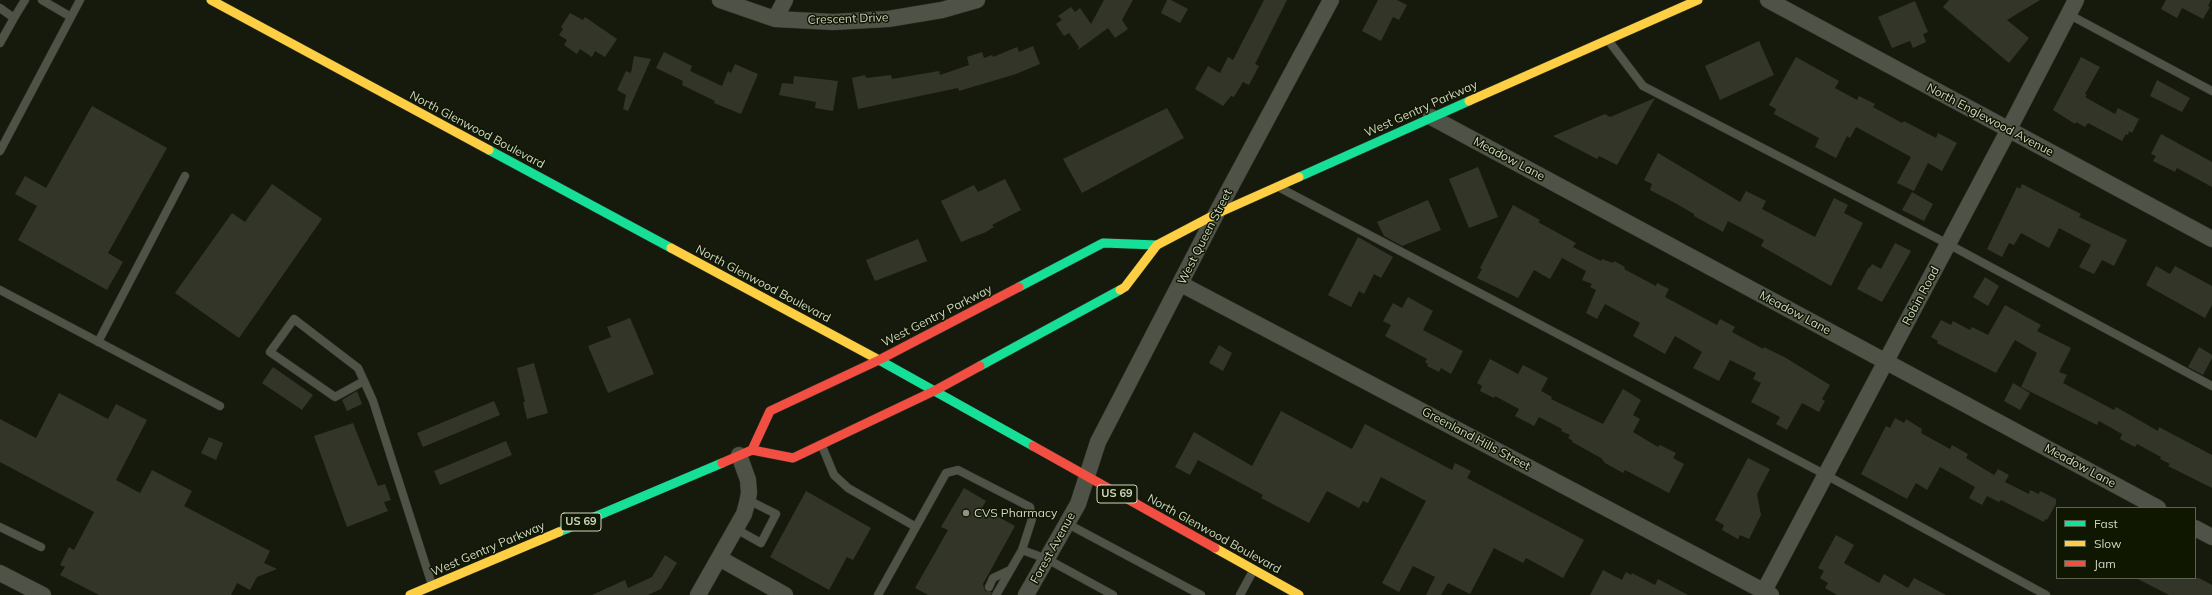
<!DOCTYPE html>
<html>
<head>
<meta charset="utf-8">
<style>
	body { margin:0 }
	#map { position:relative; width:2212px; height:595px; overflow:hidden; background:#161a0c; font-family:Mulish,sans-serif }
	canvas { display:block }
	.legend { position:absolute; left:2056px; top:507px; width:140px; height:72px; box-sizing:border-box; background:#101700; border:1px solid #5c634f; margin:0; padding:5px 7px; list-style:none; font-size:12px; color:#cfd5c5 }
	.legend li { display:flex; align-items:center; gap:8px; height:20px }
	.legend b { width:20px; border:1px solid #5c634f }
</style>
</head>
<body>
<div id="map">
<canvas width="2212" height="595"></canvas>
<ul class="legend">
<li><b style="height:5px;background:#16e098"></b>Fast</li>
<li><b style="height:5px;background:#ffcf43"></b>Slow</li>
<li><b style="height:5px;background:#f24e42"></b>Jam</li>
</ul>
</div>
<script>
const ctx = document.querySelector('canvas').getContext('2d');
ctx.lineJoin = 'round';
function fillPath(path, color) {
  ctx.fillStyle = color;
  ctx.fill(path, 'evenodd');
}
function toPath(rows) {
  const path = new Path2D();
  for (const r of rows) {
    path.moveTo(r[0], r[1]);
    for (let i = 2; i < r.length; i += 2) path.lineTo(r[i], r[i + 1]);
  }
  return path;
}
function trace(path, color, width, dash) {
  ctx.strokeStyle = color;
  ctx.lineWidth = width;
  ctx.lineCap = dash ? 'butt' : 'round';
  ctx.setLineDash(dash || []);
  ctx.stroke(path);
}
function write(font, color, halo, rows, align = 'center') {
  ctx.font = font + ' Mulish,sans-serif';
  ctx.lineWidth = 3;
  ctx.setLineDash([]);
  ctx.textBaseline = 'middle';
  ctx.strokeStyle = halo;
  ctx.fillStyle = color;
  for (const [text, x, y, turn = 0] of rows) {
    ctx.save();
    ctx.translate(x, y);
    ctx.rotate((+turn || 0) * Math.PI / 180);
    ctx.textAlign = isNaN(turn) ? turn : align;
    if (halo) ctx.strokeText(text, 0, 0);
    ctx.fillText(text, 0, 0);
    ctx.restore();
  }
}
fillPath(toPath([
	[1104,0,1133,0,1122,20,1128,29,1115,38,1108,28,1078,50,1079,47,1069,33,1064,36,1056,24,1062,20,1058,16,1071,7,1075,12,1080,8,1091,24],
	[1167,0,1171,0,1188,9,1180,23,1161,13],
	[1264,0,1287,0,1255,64,1259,66,1249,85,1243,82,1234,97,1231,96,1223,106,1195,89,1208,66,1220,73,1228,57,1233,60],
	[1378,0,1397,0,1407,5,1399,20,1393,17,1381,41,1362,31],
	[1949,0,2040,0,2007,20,2029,38,2009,63,1943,7],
	[2166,0,2211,0,2208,6,2210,7,2203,19,2182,8,2177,18,2161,9],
	[1915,1,1928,32,1923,34,1926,42,1913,48,1910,41,1892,48,1878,17],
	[570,13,583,20,585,17,617,39,605,57,595,51,592,57,580,49,577,54,564,45,567,40,559,35,563,29,561,27],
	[1759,41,1774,75,1720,100,1705,66],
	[1033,46,1040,64,1016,74,959,91,958,88,858,109,852,78,865,75,866,78,891,75,892,79,939,71,940,75,969,65,967,57,982,52,984,58,992,55,993,57,1017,47,1019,52],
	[664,52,692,66,690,71,722,86,728,71,731,73,735,64,758,74,741,114,714,103,715,101,682,85,683,81,656,68],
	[634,56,651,59,628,111,623,109,626,95,617,90,626,71,631,73],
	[1796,57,1839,81,1835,88,1857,100,1859,96,1875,104,1873,107,1902,123,1904,121,1936,138,1938,133,1957,143,1942,171,1928,163,1914,191,1897,183,1911,157,1856,127,1850,138,1847,136,1836,158,1815,147,1819,138,1774,114,1776,109,1769,105],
	[2081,57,2100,67,2085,94,2087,95,2085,97,2115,114,2118,108,2139,119,2132,133,2129,131,2128,135,2126,134,2122,141,2088,123,2085,127,2076,122,2075,124,2053,110],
	[794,76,838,81,833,111,815,108,816,102,779,95,782,83,793,84],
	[2157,80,2190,98,2182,112,2150,96],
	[1655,98,1617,165,1599,156,1597,159,1553,136,1605,114,1610,117],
	[92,106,167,148,108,253,123,262,107,290,18,240,37,206,15,194,25,176,46,188],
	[1167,108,1184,138,1082,193,1063,159],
	[2161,134,2212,162,2212,187,2177,168,2175,172,2153,161,2156,156,2151,154],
	[1658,153,1740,202,1746,191,1766,201,1762,209,1815,237,1834,198,1848,205,1844,213,1863,223,1831,286,1761,246,1764,240,1728,221,1723,232,1694,216,1694,214,1675,203,1650,190,1652,184,1644,180],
	[1478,167,1498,217,1469,228,1449,179],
	[1005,179,1021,210,992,225,994,227,986,232,961,242,941,201,974,185,978,192],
	[272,184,322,219,239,338,175,293,232,213,245,222],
	[2022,184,2081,214,2079,217,2127,240,2114,266,2102,260,2094,274,2079,267,2091,245,2059,228,2049,248,2021,233,2014,245,2009,243,2002,257,1987,249,2017,187,2020,189],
	[1912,192,1933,204,1924,221,1902,210],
	[1428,200,1441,230,1402,246,1384,236,1377,222],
	[1513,205,1540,220,1538,222,1576,243,1573,247,1601,261,1602,259,1613,263,1614,261,1625,267,1624,269,1656,286,1657,283,1669,289,1665,297,1717,325,1720,319,1735,327,1732,332,1763,349,1764,347,1786,358,1830,385,1822,399,1825,401,1819,412,1802,403,1787,430,1776,424,1780,417,1751,402,1761,383,1753,379,1756,373,1730,360,1719,381,1693,368,1702,352,1675,336,1665,354,1633,336,1640,323,1605,304,1597,319,1586,313,1596,290,1590,287,1592,284,1582,280,1586,271,1562,258,1550,279,1534,270,1518,298,1477,278,1482,269,1480,268],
	[1358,237,1393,257,1381,278,1374,274,1364,294,1359,291,1351,307,1328,295],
	[918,239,927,261,875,281,866,260],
	[1895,243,1911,251,1882,302,1857,289,1869,267,1870,268,1872,264,1881,269],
	[2156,266,2170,274,2175,266,2212,286,2212,305,2205,318,2146,285],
	[1985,277,1999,286,1988,306,1973,297],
	[1408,297,1433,311,1423,330,1463,351,1451,374,1441,368,1439,372,1427,366,1428,364,1425,362,1427,359,1385,336,1391,325,1383,321,1393,303,1402,308],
	[2005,305,2041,325,2037,331,2071,348,2059,372,2067,375,2063,383,2114,410,2116,407,2158,431,2159,427,2212,455,2212,488,2168,466,2170,464,2160,459,2161,457,2137,444,2135,447,2120,439,2122,434,2099,421,2097,425,2021,387,2037,353,2015,340,1996,373,1937,343,1938,341,1931,337,1941,320,1951,325,1953,321,1970,330,1972,327,1988,335],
	[630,318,654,374,608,393,588,346,611,337,607,327],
	[1219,345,1232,353,1223,371,1209,363],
	[2199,347,2212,355,2212,358,2203,375,2188,367],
	[1490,359,1518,374,1523,365,1548,378,1541,391,1552,397,1551,399,1603,424,1623,389,1641,400,1633,415,1640,419,1633,432,1658,447,1660,445,1676,453,1673,458,1684,464,1669,493,1625,470,1623,473,1605,463,1601,458,1572,442,1573,441,1568,438,1570,435,1561,431,1562,429,1539,417,1534,426,1515,416,1519,409,1495,396,1494,398,1480,391,1482,386,1477,383],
	[534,363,548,413,527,419,523,402,525,402,517,368],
	[273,367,313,395,302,410,262,383],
	[2013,383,2030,393,2020,410,2004,401],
	[357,391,362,404,347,411,342,400],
	[59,393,108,419,116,404,147,420,116,480,140,493,152,470,192,491,184,506,270,551,264,563,277,569,257,577,250,590,237,583,231,595,99,595,60,575,65,567,60,565,69,547,74,550,94,512,0,462,0,419,36,438],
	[494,401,500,415,423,447,417,433],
	[1281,411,1352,449,1365,424,1452,470,1455,463,1471,471,1467,478,1584,540,1563,578,1526,558,1523,563,1494,548,1470,594,1448,583,1441,595,1426,595,1435,577,1413,566,1399,592,1382,583,1426,501,1381,477,1368,503,1363,501,1359,508,1327,491,1309,523,1261,498,1263,495,1198,460,1190,475,1175,467,1194,432,1252,466],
	[1895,418,1904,423,1906,419,1922,429,1921,433,1950,449,1952,445,1968,454,1966,458,1994,475,1998,469,2009,475,2005,482,2029,494,2030,490,2039,494,2040,491,2056,499,2056,504,2047,520,2045,519,2044,522,2001,500,1999,502,1987,496,1982,505,1969,498,1975,487,1940,467,1927,490,1916,483,1907,499,1861,474,1886,426,1890,428],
	[353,423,378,486,385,484,391,500,384,502,388,511,347,527,314,436],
	[209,437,223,443,216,460,201,453],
	[506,441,512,455,440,485,434,471],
	[1748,458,1770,469,1757,494,1761,515,1749,539,1740,535,1738,539,1722,530,1724,525,1715,520],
	[964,488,986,501,982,508,1015,526,983,584,985,591,992,592,991,595,928,595,915,588,948,530,941,527],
	[806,491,871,528,853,560,847,557,829,590,770,557],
	[1836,535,1854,545,1844,563,1879,583,1884,574,1908,588,1914,578,1946,595,1837,595,1825,588,1828,583,1820,578,1824,571,1818,568],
	[665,555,677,563,661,589,648,595,592,595,625,580,628,588,652,577],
	[1603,570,1622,580,1626,572,1631,575,1632,573,1655,585,1658,579,1688,595,1590,595],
	[2136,578,2199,578,2212,585,2212,595,2169,595]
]), '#343529');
const lane = toPath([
	[42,0,71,17,80,0],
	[0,8,14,18,25,0],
	[2068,14,2212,91],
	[1608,40,1643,86,1948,244,2212,386],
	[0,43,14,18],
	[0,151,71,17],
	[1282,189,1826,475,2046,595],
	[0,290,220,406],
	[98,342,185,176],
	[364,381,335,397,270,352,294,319,358,368,364,381,373,401,432,585],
	[822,446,834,475,848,488,916,527],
	[1066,523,1201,595],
	[0,527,41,547],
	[736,529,761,543,776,514,748,500],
	[989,587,993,578,1010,570],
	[878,595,946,473,958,470,1030,507,1032,519,1022,550,1047,559,1113,595],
	[996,595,1022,550],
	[1240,595,1253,571]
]);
const street = toPath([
	[720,0,775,19,833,22,888,19,942,10,977,0],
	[1768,0,2212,239],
	[775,19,785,0],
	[1431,117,2158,508],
	[1181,284,1771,595],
	[2195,528,2212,537],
	[719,558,785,595],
	[0,573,43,595],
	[1764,591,2008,131,2076,0],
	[698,595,744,514,747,503,749,493,748,480,739,455],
	[1026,595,1078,504,1098,442,1216,214,1331,0]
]);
const fast = toPath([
	[489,150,671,248],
	[1299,177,1469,101],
	[1019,287,1103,243,1157,245],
	[879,360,1033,446],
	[980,366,1120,290],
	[559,532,722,463]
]);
const slow = toPath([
	[211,0,489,150],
	[1469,101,1698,0],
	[671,248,879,360],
	[1120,290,1125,287,1157,245,1216,214,1299,177],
	[1215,548,1299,595],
	[410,595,559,532]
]);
const jam = toPath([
	[1033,446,1215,548],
	[752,450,770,411,879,360,1019,287],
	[722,463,752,450,793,458,936,390,980,366]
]);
trace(lane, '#303329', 9);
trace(street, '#303329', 17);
trace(fast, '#303329', 10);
trace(slow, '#303329', 10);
trace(jam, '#303329', 10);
trace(lane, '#4e5247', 8);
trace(street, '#4e5247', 16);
trace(fast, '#16e098', 9);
trace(slow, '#ffcf43', 9);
trace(jam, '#f24e42', 9);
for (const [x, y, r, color] of [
	[966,513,4,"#8e9484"]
]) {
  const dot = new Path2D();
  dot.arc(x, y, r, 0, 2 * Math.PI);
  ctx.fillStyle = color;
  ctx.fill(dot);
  trace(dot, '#101700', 1.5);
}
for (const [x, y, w] of [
	[1117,494,40],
	[581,522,40]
]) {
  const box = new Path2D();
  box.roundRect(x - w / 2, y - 9, w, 18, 3);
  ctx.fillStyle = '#101700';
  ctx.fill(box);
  trace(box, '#cfd5c5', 1);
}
write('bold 11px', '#cfd5c5', null, [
	["US 69",1117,494],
	["US 69",581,522]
]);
write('12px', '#cfd5c5', '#101700', [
	["Crescent Drive",848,19,-2],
	["West Gentry Parkway",1421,109,-24],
	["North Englewood Avenue",1990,120,28],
	["North Glenwood Boulevard",477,130,28],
	["Meadow Lane",1509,159,28],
	["West Queen Street",1205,237,-63],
	["North Glenwood Boulevard",763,284,28],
	["Robin Road",1921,296,-62],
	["Meadow Lane",1795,313,28],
	["West Gentry Parkway",937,316,-27],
	["Greenland Hills Street",1476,439,28],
	["Meadow Lane",2080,466,28],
	["North Glenwood Boulevard",1214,534,29],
	["Forest Avenue",1053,548,-61],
	["West Gentry Parkway",488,549,-23]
]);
write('12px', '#cfd5c5', '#101700', [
	["CVS Pharmacy",974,513]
], 'left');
</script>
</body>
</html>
